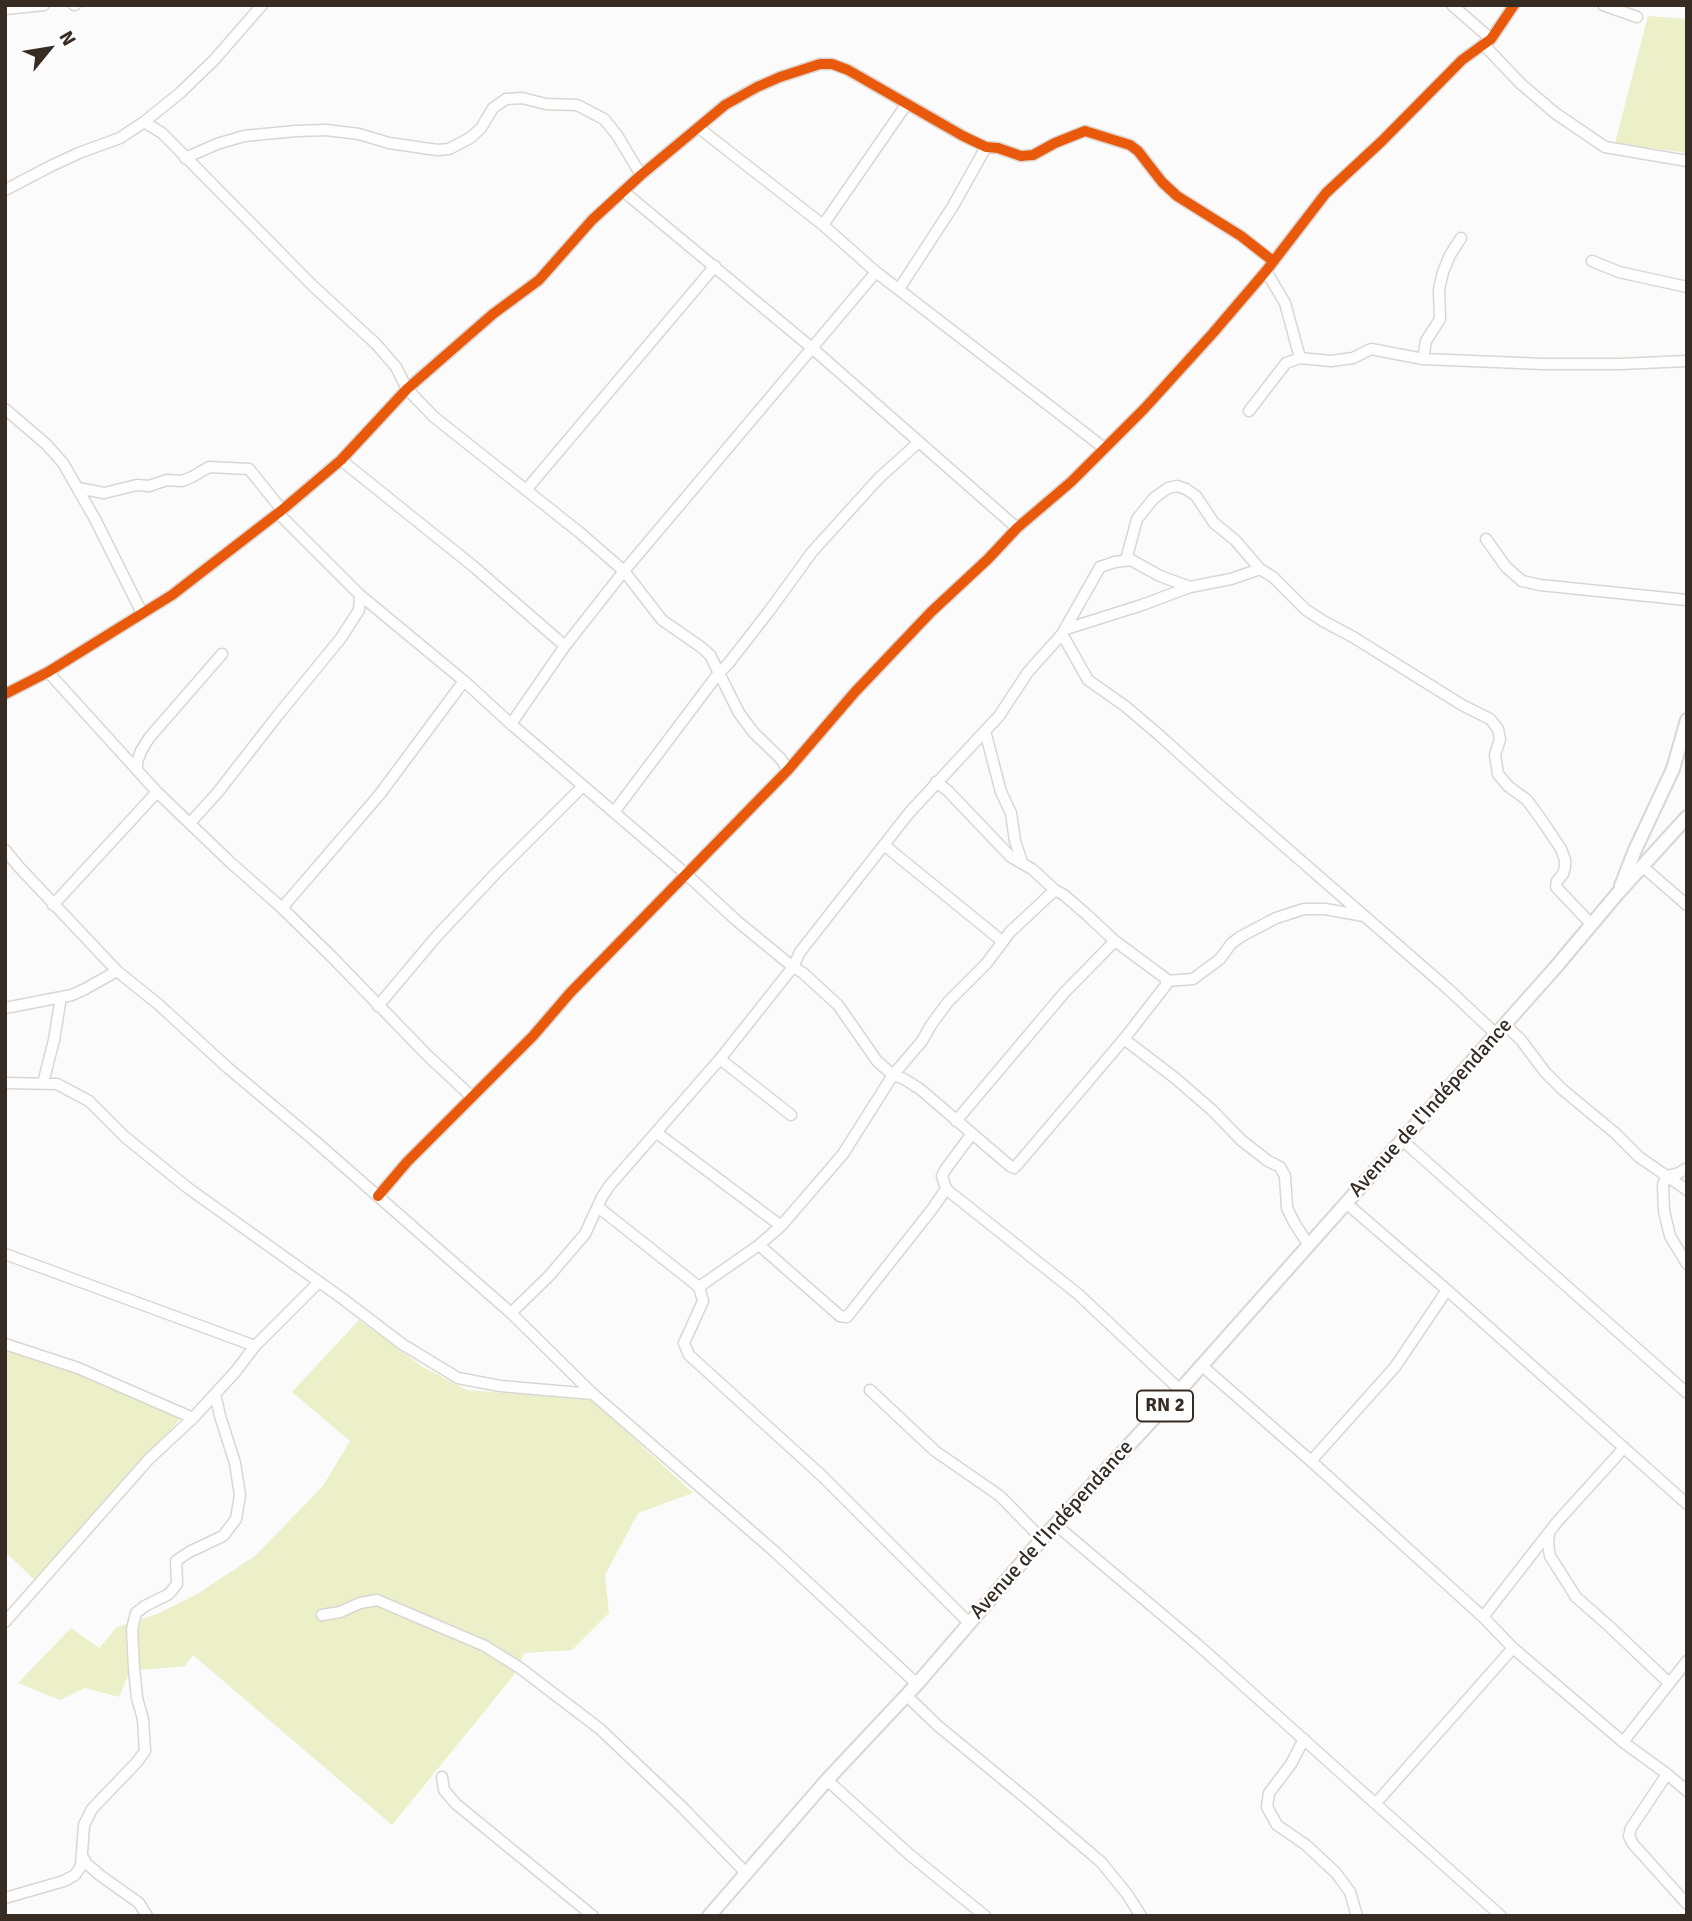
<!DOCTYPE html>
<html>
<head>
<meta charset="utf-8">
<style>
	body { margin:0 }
	#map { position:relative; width:1692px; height:1921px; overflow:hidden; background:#fbfbfb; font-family:Signika,sans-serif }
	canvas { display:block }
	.frame { position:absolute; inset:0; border:7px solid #362c24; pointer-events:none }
	.north { position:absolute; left:14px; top:14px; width:70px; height:70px; -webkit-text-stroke:5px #fff; paint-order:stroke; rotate:60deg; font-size:19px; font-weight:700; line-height:28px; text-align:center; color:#362c24 }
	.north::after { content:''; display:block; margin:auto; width:24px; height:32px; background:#362c24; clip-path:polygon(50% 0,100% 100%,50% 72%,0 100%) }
</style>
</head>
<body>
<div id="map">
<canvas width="1692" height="1921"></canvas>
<div class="frame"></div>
<div class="north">N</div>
</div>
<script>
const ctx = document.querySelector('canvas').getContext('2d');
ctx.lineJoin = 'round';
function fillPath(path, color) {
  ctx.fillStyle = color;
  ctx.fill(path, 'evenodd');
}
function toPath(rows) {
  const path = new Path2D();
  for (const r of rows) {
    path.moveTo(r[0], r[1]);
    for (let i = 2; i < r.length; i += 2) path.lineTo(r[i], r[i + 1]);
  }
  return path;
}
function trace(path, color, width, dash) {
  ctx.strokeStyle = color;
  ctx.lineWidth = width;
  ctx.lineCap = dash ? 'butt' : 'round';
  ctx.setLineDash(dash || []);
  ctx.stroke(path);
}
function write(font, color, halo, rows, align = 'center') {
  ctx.font = font + ' Signika,sans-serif';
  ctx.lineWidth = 5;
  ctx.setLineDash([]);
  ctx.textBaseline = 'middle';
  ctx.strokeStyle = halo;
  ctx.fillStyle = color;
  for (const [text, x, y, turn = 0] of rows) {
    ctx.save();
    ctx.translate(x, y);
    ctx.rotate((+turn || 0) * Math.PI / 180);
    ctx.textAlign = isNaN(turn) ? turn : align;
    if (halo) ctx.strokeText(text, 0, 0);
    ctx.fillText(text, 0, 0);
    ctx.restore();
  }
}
fillPath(toPath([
	[1648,16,1687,19,1687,153,1615,143],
	[359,1320,423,1367,467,1390,592,1400,693,1493,638,1513,605,1575,609,1613,572,1650,524,1653,514,1675,392,1825,193,1655,185,1666,130,1671,119,1697,85,1688,60,1700,18,1683,71,1628,99,1648,117,1627,157,1614,197,1594,255,1556,323,1486,350,1441,292,1392],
	[5,1350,85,1377,180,1419,36,1581,5,1552]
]), '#ecf0c9');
const minor = toPath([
	[74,5,75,5],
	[1452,5,1491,39],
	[1603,5,1637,17],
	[5,9,44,5],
	[1484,45,1520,83,1555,113,1605,147,1687,161],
	[144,122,162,133,313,286,376,344,396,367,407,389,434,417,579,532,624,571,662,620,701,647,710,655,739,713,754,733,780,758,788,770],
	[699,128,823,225,876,272,1104,448],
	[185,158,217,144,244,136,296,131,326,130,359,134,389,143,437,150,449,149,470,138,481,128,493,108,506,99,522,98,546,104,577,105,604,119,617,135,641,175],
	[5,190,51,166,79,153,120,138,144,122,180,93,215,59,262,5],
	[623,191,812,348,1017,528],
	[823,225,906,105],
	[1592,261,1619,272,1687,287],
	[1266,271,1285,303,1300,358],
	[899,289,953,206,986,147],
	[1423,359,1426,341,1440,319,1439,289,1443,272,1450,255,1461,238],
	[5,409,46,444,63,463,95,519,142,613],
	[1249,411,1286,363,1300,358,1331,361,1353,358,1371,349,1423,359,1544,364,1620,364,1687,361],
	[341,460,473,566,565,646],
	[78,488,104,493,137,485,149,486,167,480,182,481,192,477,209,467,249,469,282,510],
	[526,490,715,266],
	[278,513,360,595,464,681,511,724,686,874,737,921,793,967,803,973,838,1005,877,1061,893,1075,922,1041,931,1025,948,1002,986,964,1010,932,1055,890],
	[1486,539,1506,567,1522,581,1540,585,1687,600],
	[1126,560,1137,519,1154,498,1168,488,1177,486,1186,489,1196,496,1214,523,1235,540,1260,569],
	[1066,629,1142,605,1190,587,1231,579,1260,569,1273,577,1306,610,1323,621,1353,637,1462,705,1490,719,1498,729,1500,739,1495,755,1498,774,1508,786,1527,800,1543,822,1561,849,1565,860,1565,867,1563,874,1557,881,1556,887,1592,925],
	[1062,634,1088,680,1125,706,1158,734,1221,791,1447,988,1496,1034],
	[48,672,157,792,230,862,282,908,332,957,427,1055,472,1097],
	[5,694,48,672,172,595,282,510,341,460,407,389,493,314,539,280,592,220,641,175,725,105,757,87,780,77,820,64,832,64,848,70,963,136,986,147,998,148,1021,156,1033,155,1055,143,1085,131,1130,145,1138,151,1162,182,1177,196,1241,236,1273,261],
	[511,724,565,646,624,571,876,272],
	[137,770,137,762,141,751,149,738,222,654],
	[936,782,948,791,1011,857,1032,869,1055,890,1064,895,1086,914,1115,941,1165,978,1166,981,1193,979,1220,959,1231,944,1240,937,1276,918,1304,909,1325,909,1364,916],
	[614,812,718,674,728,664,770,610,812,552,879,478,919,442],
	[190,823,218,792,278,715,341,638,359,610,360,595],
	[884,845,1002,941],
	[5,850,19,867,117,971,158,1004,228,1068,315,1141,511,1313,593,1394,774,1551,917,1684],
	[1022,862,1015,841,1011,813,1001,792,985,731,999,716,1028,672,1062,634,1100,567,1115,562,1131,560,1160,576,1190,587],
	[1643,867,1687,905],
	[53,905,157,792],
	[282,908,380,794,464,681],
	[378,1006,436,937,495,874,583,786],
	[5,1008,72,995,85,989,117,971],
	[1504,1024,1521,1040,1545,1072,1563,1090,1615,1133,1639,1157,1687,1190],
	[1124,1039,1175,1078,1212,1110,1241,1140,1268,1161,1280,1167,1285,1176,1287,1208,1295,1224,1308,1244],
	[720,1059,791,1115],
	[5,1083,57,1084,89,1101,125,1137,188,1188,343,1299,402,1344,458,1378,500,1386,593,1394],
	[43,1083,54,1040,61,997],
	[956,1121,1064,993,1115,941],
	[657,1133,781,1226],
	[971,1135,945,1170,942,1176,946,1189,1078,1294,1180,1390],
	[1402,1140,1687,1393],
	[1687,1168,1677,1174,1666,1176,1663,1185,1664,1211,1670,1236,1687,1264],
	[378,1196,407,1162,533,1036,570,993,788,770,855,692,931,612,988,559,1017,528,1071,482,1144,409,1213,333,1266,271,1326,193,1382,141,1462,60,1491,39,1514,5],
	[1346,1203,1447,1290,1687,1504],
	[598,1207,699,1287,703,1301,684,1343,689,1355,821,1475,969,1623],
	[759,1245,840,1316,847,1317,933,1208,946,1189],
	[5,1254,255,1346],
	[699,1287,759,1245,781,1226,843,1154,893,1075,904,1079,920,1089,1010,1166,1014,1168,1017,1165,1124,1039,1166,985,1166,981],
	[511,1313,549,1276,585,1234,602,1197,610,1185,720,1059,793,967,800,952,909,813,985,731],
	[5,1344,78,1368,193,1418],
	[1201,1365,1311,1461,1483,1617,1513,1648,1623,1742,1667,1774,1687,1791],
	[870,1390,935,1451,1000,1496,1042,1539],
	[1311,1461,1395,1367,1447,1290],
	[1056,1525,1197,1644,1501,1916],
	[1549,1533,1548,1544,1550,1556,1576,1597,1610,1627,1669,1683],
	[322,1615,340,1612,360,1603,377,1600,485,1646,520,1668,600,1729,682,1807,747,1874],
	[1483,1617,1557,1522,1624,1448],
	[5,1622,149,1459,193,1418,236,1371,255,1346,319,1282],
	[906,1695,937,1725,1034,1805,1101,1862,1127,1894,1141,1916],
	[1304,1739,1291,1764,1269,1793,1267,1807,1277,1825,1306,1845,1336,1873,1350,1892,1357,1916],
	[1623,1742,1687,1661],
	[1667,1774,1631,1828,1629,1836,1633,1844,1687,1904],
	[442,1777,444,1790,456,1804,593,1916],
	[827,1780,910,1855,985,1916],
	[1376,1803,1513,1648],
	[82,1856,87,1864,101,1876,139,1903,147,1916],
	[5,1898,64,1881,75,1875,81,1866,84,1825,92,1809,137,1762,145,1751,143,1719,137,1698,134,1668,132,1629,136,1613,145,1606,169,1594,177,1584,176,1561,189,1552,223,1536,236,1519,240,1495,235,1463,220,1416,215,1394]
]);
const major = toPath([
	[1621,886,1635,850,1673,769,1687,720],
	[709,1916,827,1780,917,1684,1042,1539,1180,1390,1555,968,1618,893,1687,817]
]);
trace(minor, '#dbd6d2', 13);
trace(major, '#dbd6d2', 16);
trace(minor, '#fefefe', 10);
trace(major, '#fefefe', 12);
trace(toPath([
	[5,694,48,672,172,595,282,510,341,460,407,389,493,314,539,280,592,220,641,175,725,105,757,87,780,77,820,64,832,64,848,70,963,136,986,147,998,148,1021,156,1033,155,1055,143,1085,131,1130,145,1138,151,1162,182,1177,196,1241,236,1273,261],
	[378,1196,407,1162,533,1036,570,993,788,770,855,692,931,612,988,559,1017,528,1071,482,1144,409,1213,333,1266,271,1326,193,1382,141,1462,60,1491,39,1514,5]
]), '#e8590c', 10);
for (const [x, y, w] of [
	[1165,1406,56]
]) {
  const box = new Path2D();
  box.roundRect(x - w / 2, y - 15.5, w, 31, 5);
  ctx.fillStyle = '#fff';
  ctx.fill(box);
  trace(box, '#362c24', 2);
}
write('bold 19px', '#362c24', null, [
	["RN 2",1165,1406]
]);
write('21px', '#362c24', '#fff', [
	["Avenue de l'Indépendance",1431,1108,-48],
	["Avenue de l'Indépendance",1052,1530,-48]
]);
</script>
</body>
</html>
